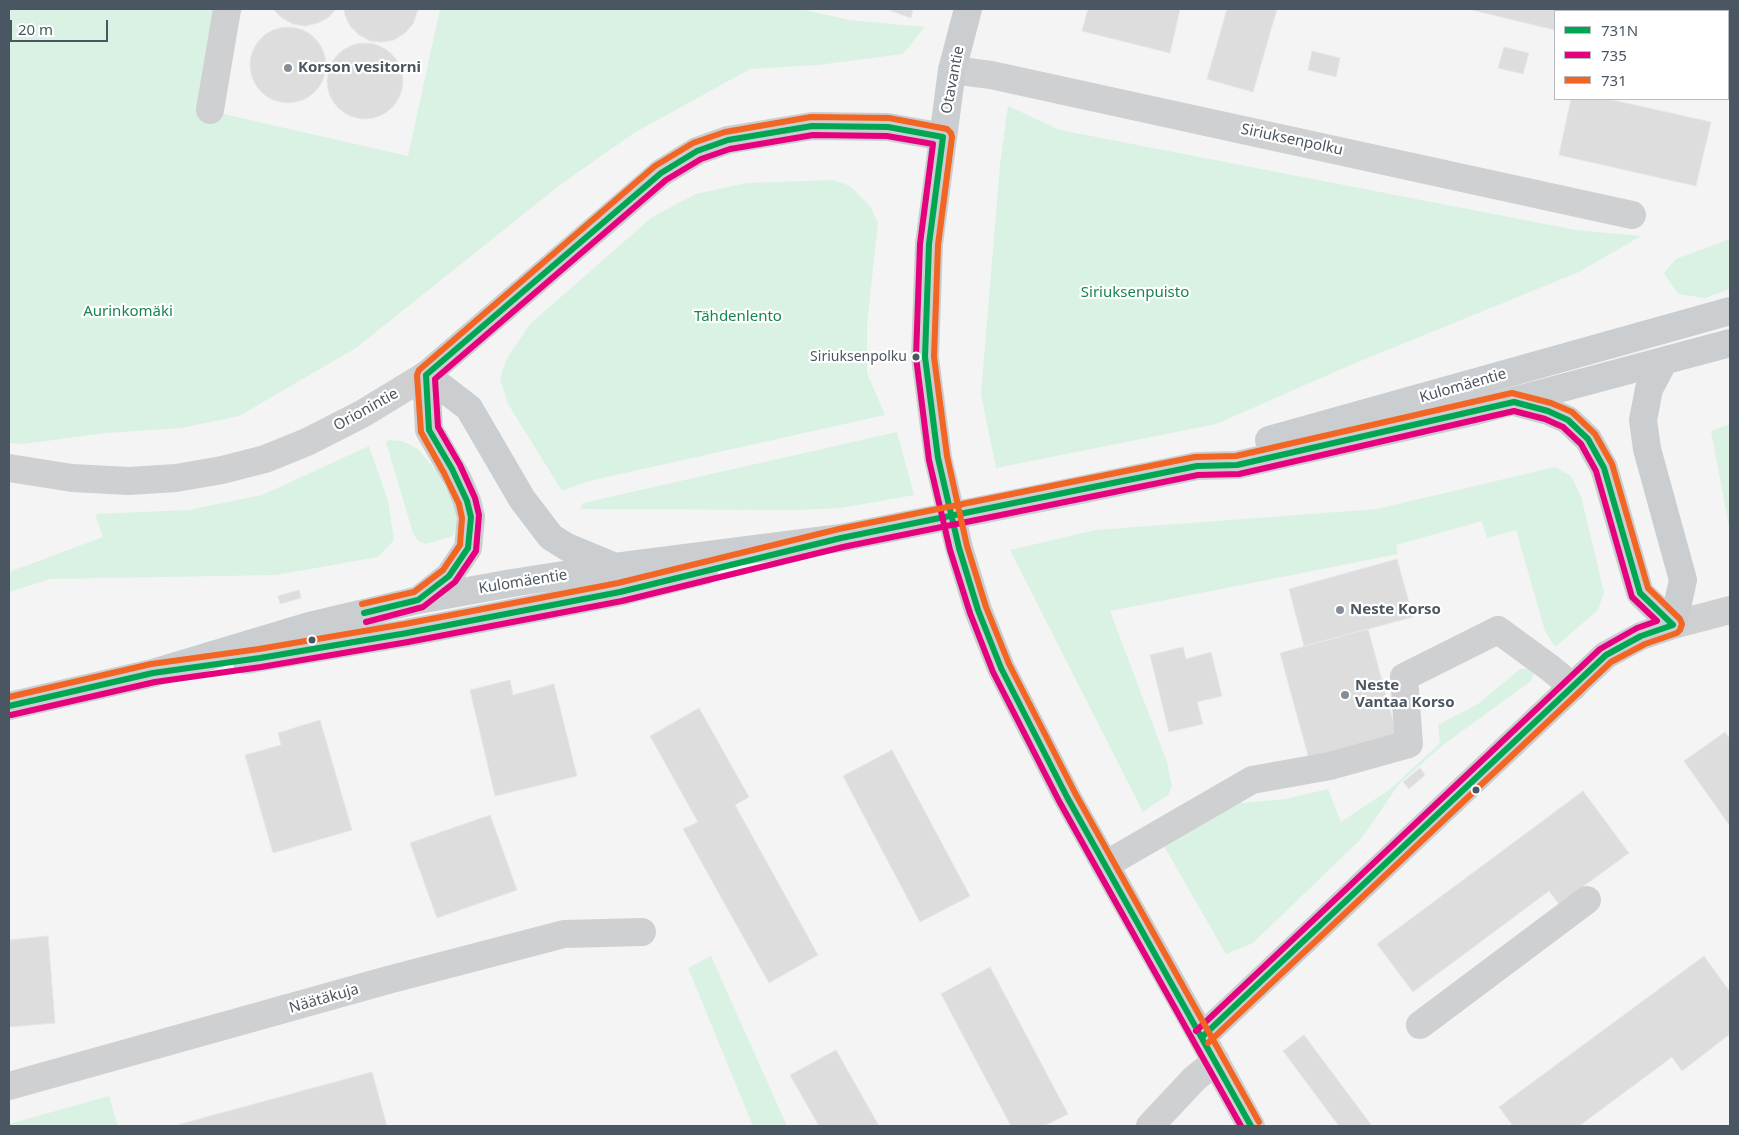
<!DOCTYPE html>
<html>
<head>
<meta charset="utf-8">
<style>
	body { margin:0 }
	#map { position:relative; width:1739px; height:1135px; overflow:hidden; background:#f4f4f4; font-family:"Noto Sans",sans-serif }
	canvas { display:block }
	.frame { position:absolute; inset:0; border:10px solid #4a5661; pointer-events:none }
	.legend { position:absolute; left:1554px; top:10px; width:175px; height:90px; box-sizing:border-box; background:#fff; border:1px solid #b7bbc0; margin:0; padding:6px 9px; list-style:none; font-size:15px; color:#4a5661 }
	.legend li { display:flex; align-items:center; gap:10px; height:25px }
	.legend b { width:25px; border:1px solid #b7bbc0 }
	.scale { position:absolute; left:10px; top:20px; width:98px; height:22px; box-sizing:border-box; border:2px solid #4a5661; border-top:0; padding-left:6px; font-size:15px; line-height:18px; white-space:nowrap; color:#4a5661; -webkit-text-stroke:4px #fff; paint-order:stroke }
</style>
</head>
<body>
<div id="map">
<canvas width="1739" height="1135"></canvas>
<div class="frame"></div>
<ul class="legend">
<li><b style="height:6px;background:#00a651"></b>731N</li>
<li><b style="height:6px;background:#e5007d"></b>735</li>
<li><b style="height:6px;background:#f26522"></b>731</li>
</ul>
<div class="scale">20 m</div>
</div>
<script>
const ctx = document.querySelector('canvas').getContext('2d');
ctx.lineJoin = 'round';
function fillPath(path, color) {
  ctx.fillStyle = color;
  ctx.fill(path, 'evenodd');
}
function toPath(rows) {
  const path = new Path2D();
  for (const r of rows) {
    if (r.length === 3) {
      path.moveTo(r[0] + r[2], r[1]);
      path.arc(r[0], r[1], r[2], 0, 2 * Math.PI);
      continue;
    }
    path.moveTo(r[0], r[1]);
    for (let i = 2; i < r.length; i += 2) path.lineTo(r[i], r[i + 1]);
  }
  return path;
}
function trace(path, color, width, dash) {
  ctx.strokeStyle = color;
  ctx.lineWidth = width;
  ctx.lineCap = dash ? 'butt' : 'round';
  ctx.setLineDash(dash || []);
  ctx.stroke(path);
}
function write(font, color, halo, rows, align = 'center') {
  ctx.font = font + ' "Noto Sans",sans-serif';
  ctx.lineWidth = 4.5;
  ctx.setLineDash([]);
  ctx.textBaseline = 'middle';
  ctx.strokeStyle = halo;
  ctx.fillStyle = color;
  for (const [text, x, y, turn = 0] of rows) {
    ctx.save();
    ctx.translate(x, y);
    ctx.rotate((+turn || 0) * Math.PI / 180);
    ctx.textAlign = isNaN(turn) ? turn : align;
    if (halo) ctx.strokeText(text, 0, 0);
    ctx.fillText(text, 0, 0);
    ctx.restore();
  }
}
fillPath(toPath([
	[9,9,242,9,219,113,408,156,440,9,800,9,849,20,925,27,903,54,818,65,750,69,634,133,560,185,356,348,239,416,182,428,106,433,23,444,9,443],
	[1008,106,1060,130,1576,230,1641,236,1579,272,1353,364,1216,424,996,468,981,394,1000,165],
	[833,180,850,186,870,206,878,223,867,325,867,373,885,415,589,481,562,491,508,404,500,379,506,360,530,324,652,217,696,194,747,183],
	[1730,239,1730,289,1705,298,1678,294,1664,273,1676,259],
	[1730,424,1730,532,1711,431],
	[897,432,914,495,841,508,798,510,580,509,583,503],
	[389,440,402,441,418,449,438,473,457,510,456,527,453,536,426,544,418,541,413,533,386,442],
	[369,446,388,501,394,540,378,557,276,575,50,579,9,592,9,572,103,537,95,514,188,510,262,495],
	[1555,467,1571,476,1581,496,1604,592,1598,610,1555,647,1545,631,1516,530,1487,538,1482,521,1396,545,1398,554,1110,611,1167,762,1172,787,1168,795,1143,812,1010,550,1096,530,1377,509],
	[1520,669,1529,669,1534,674,1531,681,1443,745,1399,784,1361,839,1253,943,1226,954,1164,846,1228,804,1286,799,1328,789,1341,822,1389,790,1440,743,1438,725,1478,704],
	[711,956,787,1126,753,1126,688,968],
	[109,1096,118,1126,9,1126,9,1124]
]), '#d9f2e3');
const building = toPath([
	[273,9,336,9,329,17,318,23,305,26,293,24,282,18,273,9],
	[344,9,418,9,413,24,405,33,394,40,382,42,370,41,359,35,350,26,345,15,344,9],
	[886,9,913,9,911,18,886,9],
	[1088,9,1180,9,1170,53,1082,31,1088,9],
	[1227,9,1277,9,1253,92,1207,79,1227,9],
	[1468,9,1730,9,1730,13,1728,24,1728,11,1555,11,1555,30,1468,9],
	[288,65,38],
	[365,81,38],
	[1504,47,1529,53,1523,74,1498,68,1504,47],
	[1312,51,1340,58,1336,77,1308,70,1312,51],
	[1571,99,1608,99,1711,122,1696,186,1559,155,1571,99],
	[1397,559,1413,617,1304,646,1289,589,1397,559],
	[299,590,301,598,280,604,278,596,299,590],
	[1368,629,1398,739,1310,763,1280,653,1368,629],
	[1183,647,1186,659,1211,652,1222,696,1197,702,1203,724,1169,732,1150,655,1183,647],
	[510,680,513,695,554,684,577,776,495,796,470,690,510,680],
	[699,708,749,797,735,805,818,955,769,983,683,829,698,822,650,736,699,708],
	[320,720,352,830,273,853,245,755,281,745,278,733,320,720],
	[1725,732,1730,739,1730,826,1684,761,1725,732],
	[892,750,970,896,920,922,843,776,892,750],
	[1420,768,1425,775,1409,789,1403,782,1420,768],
	[1583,791,1629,853,1559,904,1549,891,1413,992,1377,944,1583,791],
	[490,815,517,890,437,918,410,843,490,815],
	[48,936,55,1023,9,1027,9,940,48,936],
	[1704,956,1730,992,1730,1034,1682,1071,1672,1057,1579,1126,1513,1126,1499,1107,1704,956],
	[990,967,1068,1114,1044,1126,1011,1126,941,994,990,967],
	[1304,1035,1372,1126,1339,1126,1283,1051,1304,1035],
	[836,1050,879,1126,819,1126,790,1075,836,1050],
	[372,1072,387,1126,178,1126,177,1125,372,1072]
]);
fillPath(building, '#ddddde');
trace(building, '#e5e6e7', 1);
trace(toPath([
	[952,70,991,75,1632,215],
	[210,110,227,9],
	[9,468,72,478,129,481,176,478,222,470,265,459,307,442,362,414,426,375],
	[1673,625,1730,610],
	[1105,865,1252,780,1330,766,1409,744,1404,677,1498,630,1550,668,1573,687],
	[1420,1025,1587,900],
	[1202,1037,1251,1126],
	[9,1086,388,980,564,934,642,932],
	[1150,1126,1194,1079,1216,1061]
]), '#ced0d2', 28);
trace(toPath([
	[968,9,952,70,929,244,925,357,938,458,959,548,978,610,1001,668,1067,797,1202,1037,1606,655,1641,636,1673,625],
	[1664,361,1649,389,1643,420,1647,449,1683,580,1673,625],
	[426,375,661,173,697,151,728,140,812,126,888,127,943,137],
	[426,375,469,408,522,499,551,537,567,547,615,567],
	[1514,402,1548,411,1568,420,1588,439,1604,468,1640,593,1673,625],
	[1269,440,1730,311],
	[1046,497,1197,466,1237,465,1476,411,1730,343],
	[420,599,449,576,468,548,471,517,467,501,458,480,429,430,426,375],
	[246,660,407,633,620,592,704,571],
	[9,706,153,673,313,625,418,600,512,583,615,567,841,538]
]), '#caced1', 28);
trace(toPath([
	[841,538,1046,497]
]), '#caced1', 28);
trace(toPath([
	[364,613,418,600,449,576,468,548,471,517,467,501,452,469,429,430,426,375,661,173,697,151,728,140,812,126,888,127,943,137,929,244,925,357,938,458,959,548,978,610,1001,668,1067,797,1251,1126],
	[9,706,153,673,260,658,407,633,620,592,841,538,1197,466,1237,465,1514,402,1548,411,1568,420,1588,439,1604,468,1640,593,1673,625,1641,636,1606,655,1202,1037]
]), '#00a651', 6);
trace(toPath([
	[366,622,423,607,455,582,476,551,479,515,475,498,460,465,438,427,435,379,666,180,701,159,730,149,813,135,887,136,933,144,920,244,916,357,929,460,950,550,970,613,993,672,1059,801,1241,1126],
	[11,715,155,682,261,667,408,642,622,601,843,547,1198,475,1239,474,1514,411,1545,419,1563,427,1581,444,1596,471,1632,597,1657,621,1637,628,1600,649,1196,1031]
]), '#e5007d', 6);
trace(toPath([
	[362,604,414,592,443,570,460,545,462,518,459,504,444,473,421,432,417,375,419,370,655,166,693,143,725,132,811,117,889,118,947,129,951,133,952,137,938,245,934,357,947,456,967,546,986,607,1009,664,1075,793,1259,1122],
	[9,697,151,664,259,649,405,624,618,583,839,529,1195,457,1236,456,1512,393,1551,403,1572,412,1595,434,1612,464,1648,588,1680,619,1682,624,1680,630,1677,633,1645,644,1611,662,1208,1043]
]), '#f26522', 6);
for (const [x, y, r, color] of [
	[288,68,5,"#868d94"],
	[916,357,4.5,"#4a5661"],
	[1340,610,5,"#868d94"],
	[312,640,4.5,"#4a5661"],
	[1345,695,5,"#868d94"],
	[1476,790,4.5,"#4a5661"]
]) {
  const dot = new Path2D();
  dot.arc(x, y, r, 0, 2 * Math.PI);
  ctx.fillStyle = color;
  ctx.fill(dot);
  trace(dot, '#fff', 2);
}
write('14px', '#4a5661', '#fff', [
	["Siriuksenpolku",907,357]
], 'right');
write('bold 15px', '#4a5661', '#fff', [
	["Korson vesitorni",298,68],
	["Neste Korso",1350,610],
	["Neste",1355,686],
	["Vantaa Korso",1355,703]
], 'left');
write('15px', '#4a5661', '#fff', [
	["Otavantie",953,80,-79],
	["Siriuksenpolku",1292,140,12],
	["Kulomäentie",1463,386,-16],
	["Orionintie",366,410,-29],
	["Kulomäentie",523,582,-9],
	["Näätäkuja",324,999,-16]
]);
write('15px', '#17864f', '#fff', [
	["Siriuksenpuisto",1135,293],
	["Aurinkomäki",128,312],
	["Tähdenlento",738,317]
]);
</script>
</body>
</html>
